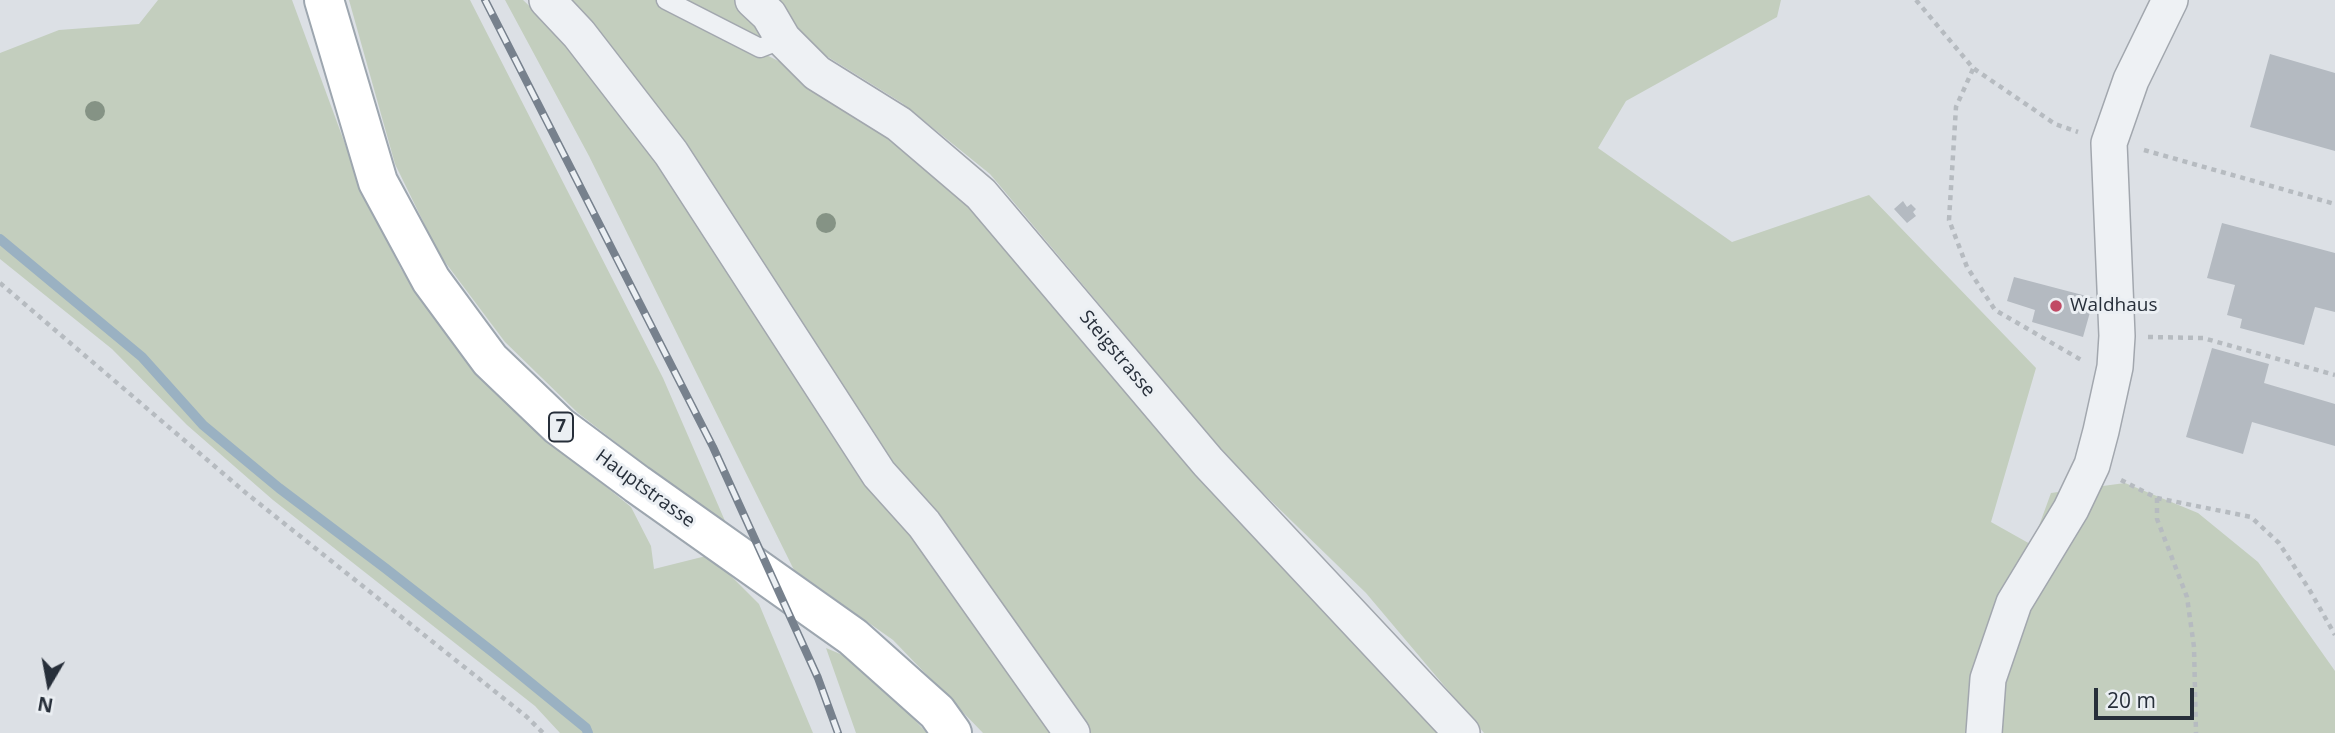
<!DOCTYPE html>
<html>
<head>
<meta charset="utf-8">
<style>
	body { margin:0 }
	#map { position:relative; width:2335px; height:733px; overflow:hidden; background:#dce0e5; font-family:"Open Sans",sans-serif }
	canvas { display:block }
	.north { position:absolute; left:14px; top:649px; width:70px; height:70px; -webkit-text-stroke:5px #ebeff3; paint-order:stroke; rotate:190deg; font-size:19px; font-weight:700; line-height:28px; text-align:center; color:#272f3a }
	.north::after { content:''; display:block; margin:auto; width:24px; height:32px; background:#272f3a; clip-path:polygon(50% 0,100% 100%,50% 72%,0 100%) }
	.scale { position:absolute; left:2094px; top:688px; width:100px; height:32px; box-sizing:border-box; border:4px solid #272f3a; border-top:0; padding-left:9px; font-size:21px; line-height:24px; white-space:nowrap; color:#272f3a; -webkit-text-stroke:5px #ebeff3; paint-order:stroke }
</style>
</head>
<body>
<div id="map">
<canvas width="2335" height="733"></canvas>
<div class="north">N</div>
<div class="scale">20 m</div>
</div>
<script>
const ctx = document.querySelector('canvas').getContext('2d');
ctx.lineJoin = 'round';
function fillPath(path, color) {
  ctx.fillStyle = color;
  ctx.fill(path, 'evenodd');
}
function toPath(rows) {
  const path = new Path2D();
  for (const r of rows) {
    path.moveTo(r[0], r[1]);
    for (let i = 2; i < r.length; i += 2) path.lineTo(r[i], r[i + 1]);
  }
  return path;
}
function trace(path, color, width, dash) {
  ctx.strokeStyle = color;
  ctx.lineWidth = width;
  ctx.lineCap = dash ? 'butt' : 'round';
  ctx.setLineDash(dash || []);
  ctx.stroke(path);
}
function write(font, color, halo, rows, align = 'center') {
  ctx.font = font + ' "Open Sans",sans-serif';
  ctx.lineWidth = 6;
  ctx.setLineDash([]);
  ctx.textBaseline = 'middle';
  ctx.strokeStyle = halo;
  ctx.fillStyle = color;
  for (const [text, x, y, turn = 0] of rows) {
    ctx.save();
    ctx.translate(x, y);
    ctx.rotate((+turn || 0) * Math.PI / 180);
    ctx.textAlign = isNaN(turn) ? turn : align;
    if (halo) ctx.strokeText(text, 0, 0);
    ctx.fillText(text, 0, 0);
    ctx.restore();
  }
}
fillPath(toPath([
	[158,0,292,0,362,190,401,269,458,351,519,416,631,507,651,546,654,569,710,555,759,604,813,733,560,733,535,706,273,500,187,425,112,349,0,259,0,53,59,30,139,24],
	[349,0,470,0,663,378,725,521,681,493,578,413,505,342,439,254,395,164],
	[505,0,523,0,574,48,655,153,917,538,1055,733,983,733,893,640,794,570,589,156],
	[566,0,658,0,798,71,986,209,1452,733,1084,733,889,465],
	[687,0,734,0,749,15,740,0,1781,0,1777,17,1626,101,1598,148,1732,242,1869,195,2036,368,1991,522,2032,545,2051,493,2125,483,2198,513,2258,562,2335,671,2335,733,1484,733,1366,593,1234,465,990,174,902,103,828,57,750,34],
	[826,648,845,656,890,694,927,733,856,733]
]), '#c3cebe');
trace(toPath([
	[0,239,142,357,203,425,279,488,385,568,494,653,586,728,588,733]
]), '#9ab1c2', 10);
fillPath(toPath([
	[2270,54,2335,73,2335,151,2250,127],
	[1903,201,1907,207,1911,204,1916,209,1913,212,1916,216,1907,223,1894,209],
	[2222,223,2335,253,2335,312,2315,307,2304,345,2240,328,2242,319,2227,315,2235,285,2207,278],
	[2014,277,2094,298,2083,337,2032,322,2035,310,2007,301],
	[2212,348,2269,364,2264,383,2335,404,2335,446,2252,422,2243,454,2186,437]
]), '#b4bac1');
const lane = toPath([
	[666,0,760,48,783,39]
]);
const street = toPath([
	[547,0,579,34,671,153,879,474,924,524,1072,733],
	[753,0,769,15,783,39,817,73,899,124,981,194,1208,462,1462,733],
	[1984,733,1988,679,2014,603,2071,509,2092,465,2101,431,2115,367,2117,336,2109,143,2131,80,2170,0]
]);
const primary = toPath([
	[324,0,378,182,431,280,490,360,559,426,637,484,853,637,937,712,952,733]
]);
trace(lane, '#a2a7ae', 21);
trace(street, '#a2a7ae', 38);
trace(primary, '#9da6af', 42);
trace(toPath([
	[1916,0,1973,68,2055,124,2078,132],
	[1973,69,1956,107,1949,220,1967,267,1995,310,2083,361],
	[2144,150,2335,204],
	[0,283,246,493,527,717,543,733],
	[2148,337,2203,338,2335,375],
	[2121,480,2157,498,2251,517,2279,543,2309,589,2335,635],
	[2157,498,2157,519,2187,597,2194,647,2196,733]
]), '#b6bbc0', 4.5, [5, 5]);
trace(lane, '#eef1f4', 18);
trace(street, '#eef1f4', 35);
trace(primary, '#fff', 38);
const rail = toPath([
	[485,0,713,447,818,678,838,733]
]);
trace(rail, '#77818d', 8);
trace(rail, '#ebeff3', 5, [16]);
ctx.fillStyle = '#859385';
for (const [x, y] of [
	[95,111],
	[826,223]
]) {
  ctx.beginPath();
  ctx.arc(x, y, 10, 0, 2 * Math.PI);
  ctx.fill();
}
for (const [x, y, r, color] of [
	[2056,306,7,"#c14a65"]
]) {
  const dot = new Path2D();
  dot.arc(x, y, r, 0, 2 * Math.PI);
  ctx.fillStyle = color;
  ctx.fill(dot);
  trace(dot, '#ebeff3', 2.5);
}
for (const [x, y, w] of [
	[561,427,24]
]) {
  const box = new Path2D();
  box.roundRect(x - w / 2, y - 14.5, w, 29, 5);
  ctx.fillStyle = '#ebeff3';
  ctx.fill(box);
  trace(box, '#272f3a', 2);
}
write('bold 18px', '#272f3a', null, [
	["7",561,427]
]);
write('19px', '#272f3a', '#ebeff3', [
	["Waldhaus",2070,306]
], 'left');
write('19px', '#272f3a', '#ebeff3', [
	["Steigstrasse",1117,354,50],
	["Hauptstrasse",645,489,36]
]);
</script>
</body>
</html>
